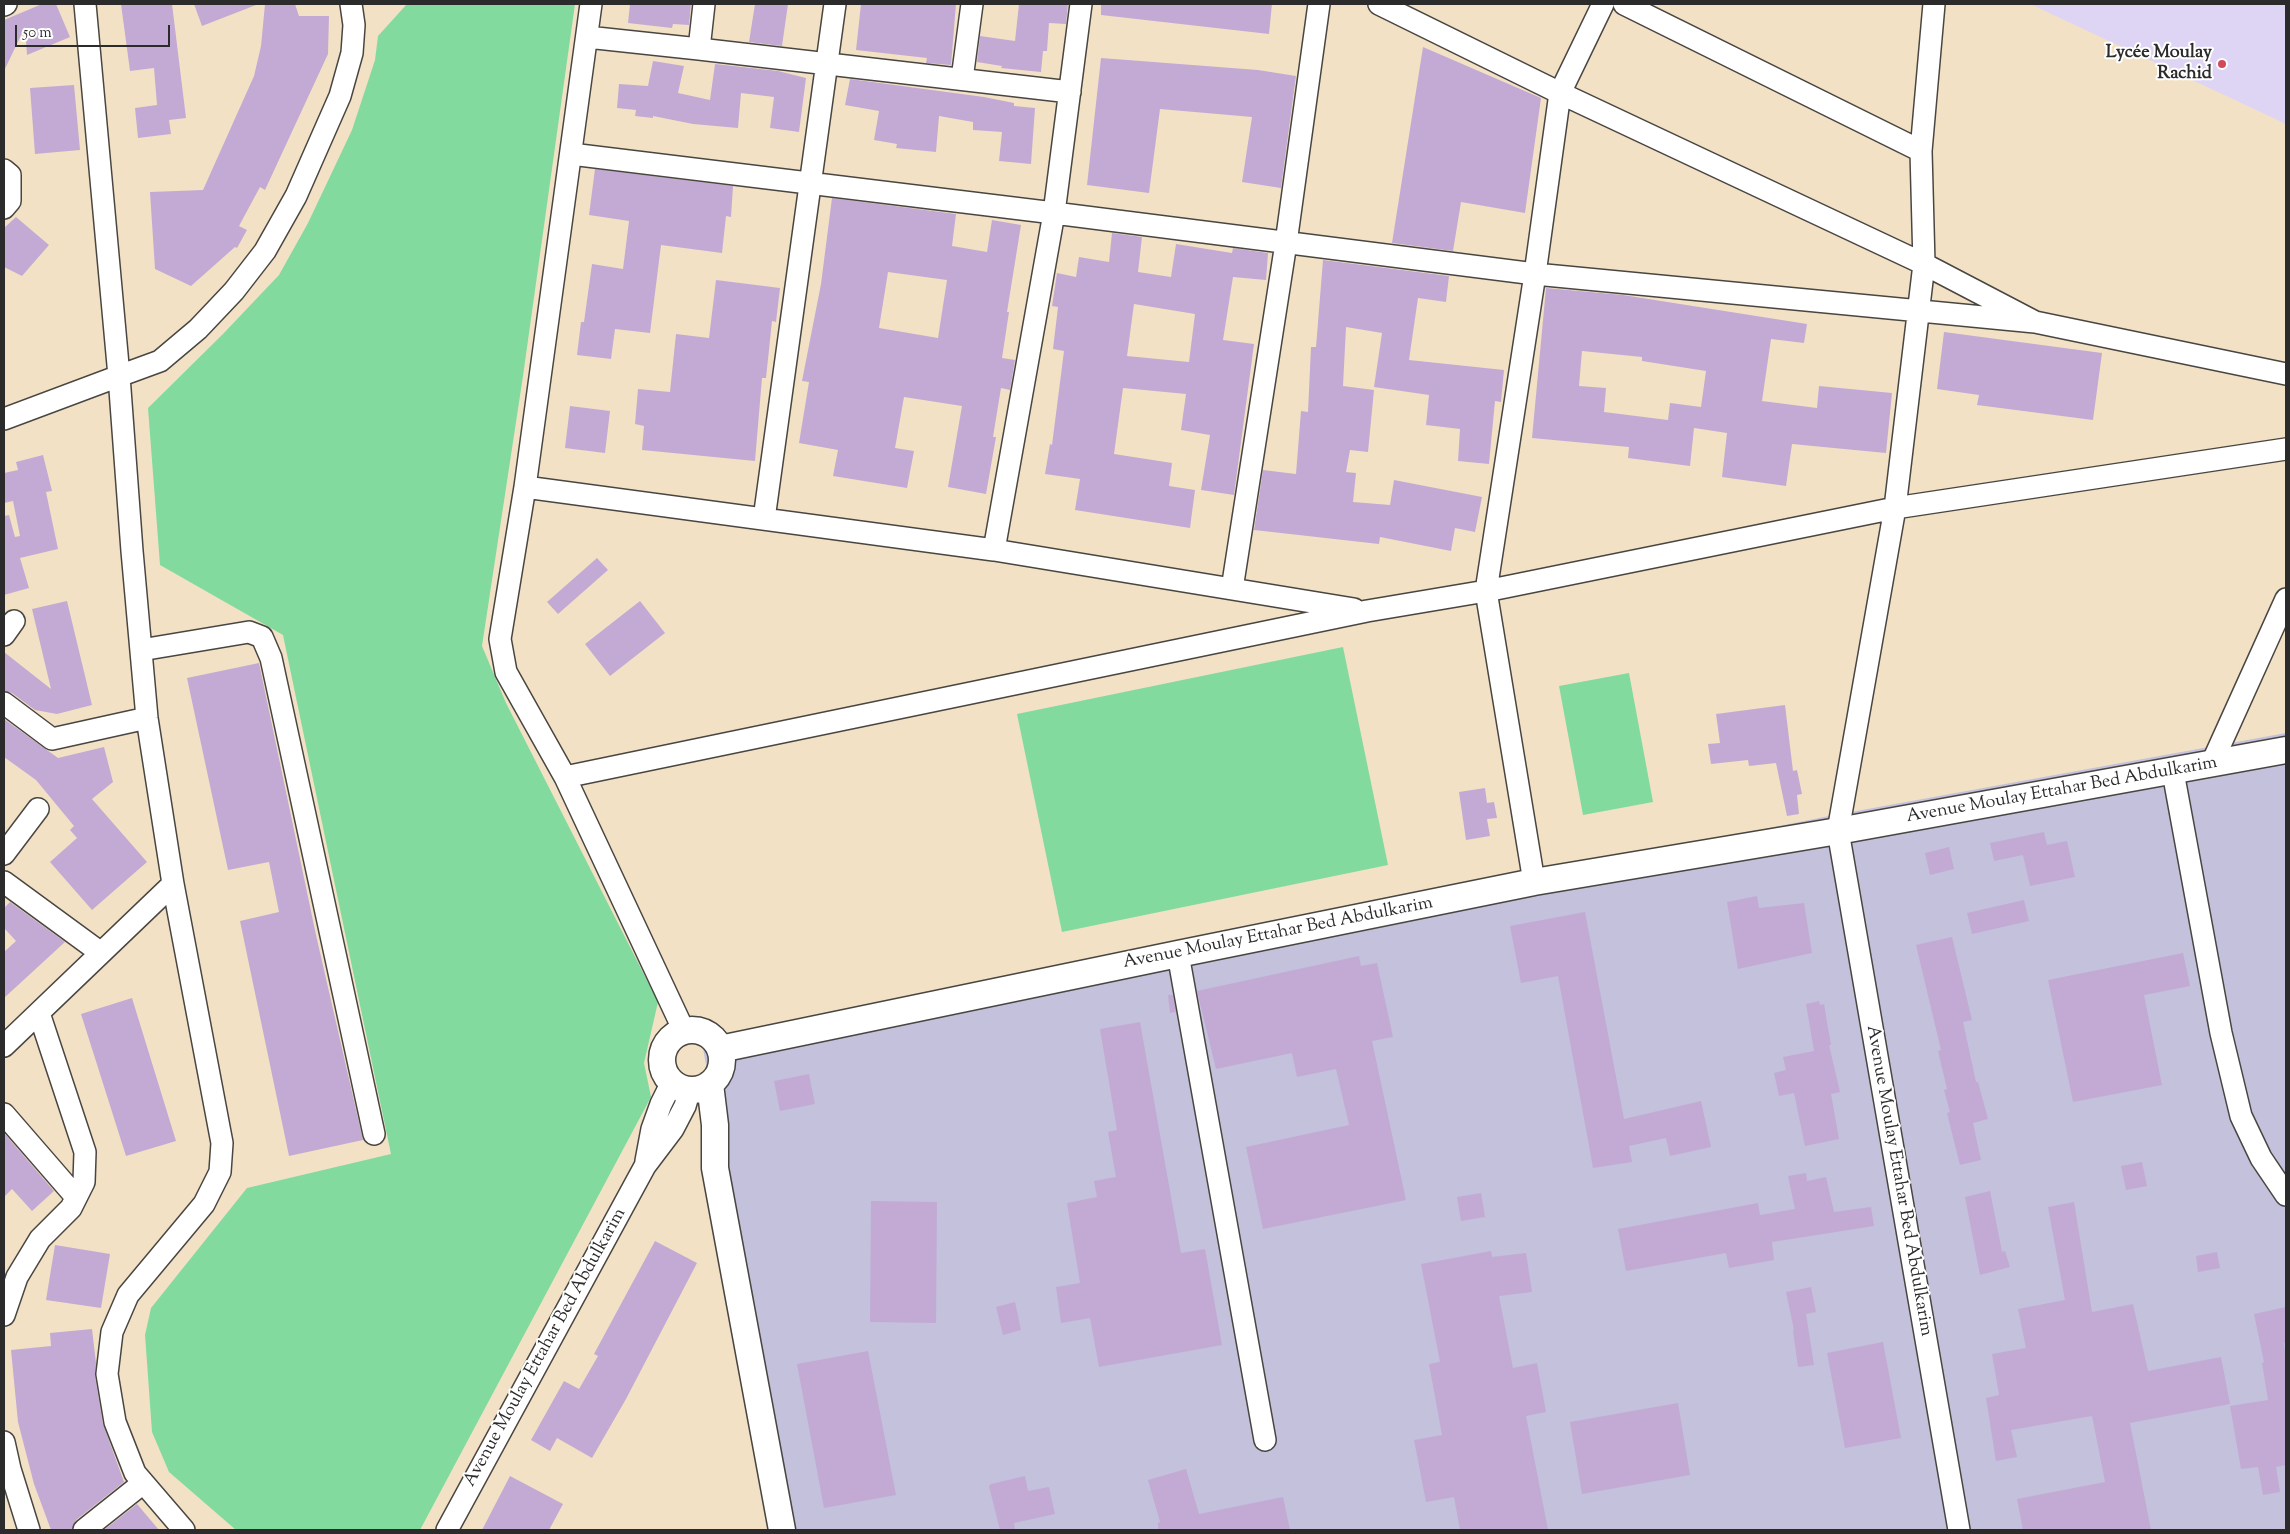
<!DOCTYPE html>
<html>
<head>
<meta charset="utf-8">
<style>
	body { margin:0 }
	#map { position:relative; width:2290px; height:1534px; overflow:hidden; background:#f3e1c5; font-family:"Sorts Mill Goudy",serif }
	canvas { display:block }
	.frame { position:absolute; inset:0; border:5px solid #2b2b2b; pointer-events:none }
	.scale { position:absolute; left:15px; top:25px; width:155px; height:22px; box-sizing:border-box; border:2px solid #2b2b2b; border-top:0; padding-left:6px; font-size:15px; line-height:18px; white-space:nowrap; color:#2b2b2b; -webkit-text-stroke:4px #fff; paint-order:stroke }
</style>
</head>
<body>
<div id="map">
<canvas width="2290" height="1534"></canvas>
<div class="frame"></div>
<div class="scale">50 m</div>
</div>
<script>
const ctx = document.querySelector('canvas').getContext('2d');
ctx.lineJoin = 'round';
function fillPath(path, color) {
  ctx.fillStyle = color;
  ctx.fill(path, 'evenodd');
}
function toPath(rows) {
  const path = new Path2D();
  for (const r of rows) {
    if (r.length === 3) {
      path.moveTo(r[0] + r[2], r[1]);
      path.arc(r[0], r[1], r[2], 0, 2 * Math.PI);
      continue;
    }
    path.moveTo(r[0], r[1]);
    for (let i = 2; i < r.length; i += 2) path.lineTo(r[i], r[i + 1]);
  }
  return path;
}
function trace(path, color, width, dash) {
  ctx.strokeStyle = color;
  ctx.lineWidth = width;
  ctx.lineCap = dash ? 'butt' : 'round';
  ctx.setLineDash(dash || []);
  ctx.stroke(path);
}
function write(font, color, halo, rows, align = 'center') {
  ctx.font = font + ' "Sorts Mill Goudy",serif';
  ctx.lineWidth = 4;
  ctx.setLineDash([]);
  ctx.textBaseline = 'middle';
  ctx.strokeStyle = halo;
  ctx.fillStyle = color;
  for (const [text, x, y, turn = 0] of rows) {
    ctx.save();
    ctx.translate(x, y);
    ctx.rotate((+turn || 0) * Math.PI / 180);
    ctx.textAlign = isNaN(turn) ? turn : align;
    if (halo) ctx.strokeText(text, 0, 0);
    ctx.fillText(text, 0, 0);
    ctx.restore();
  }
}
fillPath(toPath([
	[2030,4,2286,4,2286,124]
]), '#ded5f5');
fillPath(toPath([
	[2286,733,2286,1530,792,1530,702,1043,1829,816]
]), '#c3c1db');
fillPath(toPath([
	[407,4,575,4,523,376,482,646,506,703,658,1002,644,1063,651,1097,420,1530,236,1530,169,1472,152,1432,145,1335,151,1308,247,1188,391,1154,283,635,160,565,148,408,223,334,279,275,308,223,352,130,375,60,378,36],
	[1343,647,1388,865,1062,932,1017,714],
	[1629,673,1653,802,1583,815,1559,686]
]), '#82da9f');
fillPath(toPath([
	[42,4,56,4,70,37,27,55,25,27,4,71,4,20],
	[121,4,172,4,186,118,169,120,171,134,138,138,135,108,157,105,154,68,130,71],
	[194,4,256,4,256,5,202,26],
	[265,4,295,4,299,16,329,16,328,54,265,190,260,187,239,226,247,230,237,248,235,247,191,286,155,269,150,192,203,190,254,76,261,46],
	[630,4,691,4,689,25,673,24,672,28,628,23],
	[755,4,788,4,782,46,749,42],
	[861,4,956,4,951,65,926,63,927,58,856,50],
	[1019,4,1068,4,1066,24,1049,23,1047,51,1043,51,1041,72,1001,68,1002,66,977,62,980,36,1015,41],
	[1101,4,1272,4,1269,34,1101,15],
	[1423,47,1541,98,1525,213,1461,202,1453,251,1392,243],
	[1101,58,1258,70,1296,76,1281,188,1242,182,1252,117,1160,109,1149,193,1087,185],
	[653,61,684,66,678,93,710,100,715,64,778,71,806,78,799,132,770,128,774,97,741,93,738,128,693,124,653,116,653,118,635,116,636,110,617,108,619,84,648,86],
	[850,79,984,97,1014,103,1014,106,1035,108,1031,164,999,161,1002,132,973,130,973,122,939,116,936,152,896,148,897,144,874,140,879,111,845,105],
	[74,85,80,150,35,154,30,88],
	[595,169,733,186,731,217,726,216,722,253,661,245,650,333,615,329,611,359,577,355,581,322,584,322,592,264,623,269,629,221,589,215],
	[832,198,956,214,952,246,987,252,992,220,1021,225,1007,312,1009,312,1002,358,1015,360,1010,390,1001,388,993,437,996,437,986,494,948,487,962,406,904,397,895,448,914,451,907,488,833,476,838,450,799,443,809,382,802,381,821,284],
	[888,272,947,280,938,338,879,328],
	[16,217,49,245,22,276,4,267,4,228],
	[1112,233,1142,237,1138,272,1171,277,1176,244,1232,253,1233,248,1268,253,1266,280,1233,277,1223,340,1254,344,1234,495,1201,490,1210,435,1181,430,1186,394,1123,388,1114,454,1172,463,1169,486,1195,490,1190,528,1075,510,1080,479,1045,474,1050,444,1052,445,1064,351,1053,349,1058,307,1052,306,1057,273,1076,277,1079,257,1109,262],
	[1134,304,1195,314,1189,362,1127,356],
	[1323,260,1449,276,1446,302,1418,298,1409,360,1504,370,1501,402,1495,401,1489,464,1458,461,1460,429,1426,425,1429,395,1374,387,1382,333,1346,327,1343,386,1374,390,1368,452,1350,450,1346,472,1356,473,1353,502,1390,505,1394,480,1482,497,1475,532,1455,528,1451,551,1380,537,1379,544,1254,530,1263,470,1296,474,1301,411,1308,412,1311,347,1316,347],
	[716,280,780,288,776,322,772,321,766,378,762,378,755,461,642,450,644,426,635,424,638,389,670,392,676,334,709,338],
	[1546,288,1623,295,1807,324,1804,343,1771,339,1762,401,1817,408,1819,386,1892,393,1886,453,1792,444,1786,486,1722,477,1727,433,1694,428,1690,466,1628,458,1629,447,1532,438],
	[1582,351,1642,357,1642,361,1706,371,1701,407,1670,403,1668,420,1604,412,1606,388,1579,386],
	[1944,332,2102,353,2093,420,1977,405,1979,395,1937,389],
	[570,406,610,411,605,453,565,448],
	[43,455,52,491,46,492,58,549,20,558,29,588,4,595,4,516,9,515,15,537,20,536,13,501,4,503,4,473,18,470,16,462],
	[597,558,608,570,558,614,547,602],
	[67,601,92,705,57,714,35,710,12,693,4,691,4,652,51,689,32,609],
	[640,601,665,633,610,676,585,644],
	[259,663,316,935,363,1140,289,1156,240,921,279,912,269,862,228,870,187,678],
	[1785,705,1793,771,1797,770,1802,794,1797,795,1799,814,1787,816,1776,763,1749,766,1748,760,1711,764,1708,744,1720,743,1716,714],
	[4,719,58,758,104,747,113,782,92,799,147,862,92,910,50,862,77,838,70,830,74,826,36,780,4,757],
	[1485,788,1487,803,1494,802,1497,818,1487,819,1490,836,1466,840,1459,792],
	[2044,832,2047,845,2067,841,2075,877,2030,886,2023,855,1994,861,1990,843],
	[1949,847,1954,869,1930,875,1925,853],
	[1757,896,1759,908,1804,903,1812,953,1738,969,1727,902],
	[2024,900,2029,921,1972,934,1967,913],
	[10,902,65,942,4,998,4,952,16,941,4,928,4,908],
	[1585,912,1624,1119,1701,1101,1711,1147,1670,1156,1666,1138,1629,1146,1632,1162,1593,1168,1558,976,1521,983,1510,926],
	[1952,937,1972,1020,1963,1022,1976,1082,1978,1082,1988,1119,1973,1123,1981,1160,1960,1165,1947,1113,1950,1112,1944,1090,1947,1089,1938,1051,1941,1050,1916,945],
	[2183,953,2190,986,2144,995,2162,1085,2073,1102,2048,980],
	[1359,956,1361,966,1377,963,1393,1037,1372,1041,1406,1200,1263,1229,1246,1147,1349,1125,1336,1069,1297,1077,1292,1053,1216,1069,1197,991],
	[1168,995,1173,995,1176,1012,1170,1013],
	[132,998,176,1141,126,1156,81,1014],
	[1819,1001,1820,1005,1824,1004,1831,1045,1829,1045,1840,1092,1831,1094,1839,1139,1805,1146,1794,1093,1779,1096,1774,1073,1786,1070,1783,1057,1814,1051,1806,1004],
	[1140,1022,1181,1253,1205,1249,1222,1345,1099,1367,1090,1318,1061,1323,1056,1287,1080,1283,1067,1203,1097,1197,1094,1181,1116,1177,1108,1132,1117,1130,1100,1029],
	[809,1074,815,1104,780,1111,774,1081],
	[4,1133,54,1191,32,1211,12,1189,4,1197],
	[2142,1162,2147,1186,2126,1190,2121,1166],
	[1806,1173,1807,1181,1826,1177,1834,1212,1871,1207,1874,1226,1772,1242,1774,1260,1729,1268,1726,1253,1626,1271,1618,1229,1758,1203,1760,1215,1795,1209,1788,1176],
	[1990,1191,2002,1252,2005,1251,2010,1267,1980,1275,1965,1197],
	[1481,1193,1485,1217,1461,1221,1457,1197],
	[871,1201,937,1202,936,1323,870,1322],
	[2074,1202,2092,1312,2133,1304,2148,1371,2221,1357,2230,1404,2130,1423,2151,1530,2023,1530,2017,1499,2105,1482,2092,1416,2011,1430,2017,1457,1996,1461,1986,1398,1999,1395,1992,1354,2026,1348,2018,1309,2065,1300,2048,1207],
	[655,1241,697,1263,626,1399,592,1458,557,1438,550,1451,531,1440,564,1381,579,1389,598,1356,594,1354],
	[55,1245,110,1254,101,1308,46,1300],
	[1491,1251,1492,1257,1526,1253,1532,1292,1499,1296,1513,1368,1537,1363,1546,1412,1526,1416,1548,1530,1460,1530,1454,1497,1426,1502,1414,1440,1442,1435,1429,1364,1440,1362,1421,1264],
	[2217,1252,2220,1268,2198,1272,2196,1256],
	[1811,1287,1816,1312,1806,1314,1814,1365,1798,1367,1793,1331,1794,1330,1786,1292],
	[1015,1302,1021,1330,1003,1335,996,1307],
	[2286,1307,2286,1343,2284,1343,2286,1360,2286,1465,2276,1467,2280,1492,2263,1495,2258,1467,2241,1469,2230,1406,2268,1400,2262,1363,2264,1362,2254,1314],
	[92,1329,96,1363,95,1376,103,1424,124,1482,76,1520,72,1530,51,1530,34,1484,18,1422,11,1350,51,1346,50,1333],
	[1883,1342,1901,1438,1845,1448,1827,1353],
	[868,1351,896,1495,824,1508,797,1364],
	[1678,1403,1690,1475,1582,1494,1570,1422],
	[1186,1469,1199,1514,1283,1497,1290,1530,1158,1530,1158,1523,1160,1522,1148,1480],
	[510,1476,563,1504,549,1530,482,1530],
	[1025,1476,1028,1491,1049,1487,1055,1514,1014,1523,1015,1530,1000,1530,989,1486,991,1484],
	[137,1504,159,1530,104,1530]
]), '#c3aad4');
const minor = toPath([
	[1081,4,1054,213,1535,274,2035,322],
	[1379,4,1560,93,1924,264,2035,322,2286,374],
	[1624,4,1921,151],
	[1934,4,1921,151,1924,264,1895,508,1838,831,1959,1530],
	[4,5,6,4],
	[587,37,699,49,704,4],
	[699,49,1070,92],
	[962,79,972,4],
	[4,170,10,175,10,201,4,208],
	[4,419,119,376,85,4],
	[525,487,994,550,1054,213,571,154],
	[764,519,835,4],
	[994,550,1354,609],
	[1232,589,1286,243,1319,4],
	[4,635,14,621],
	[141,650,249,632,262,637,271,658,374,1134],
	[4,703,52,739,147,718],
	[2211,765,2286,599],
	[2173,772,2221,1033,2241,1116,2261,1158,2286,1195],
	[565,777,506,672,500,639,525,487,591,4],
	[4,854,38,809],
	[4,882,101,953],
	[1534,882,1486,591,1535,274,1560,93,1603,4],
	[1178,954,1265,1440],
	[684,1031,565,777,1367,611,1486,591,1895,508,2286,449],
	[4,1046,173,884],
	[4,1114,76,1197],
	[646,1161,652,1129,661,1104,672,1082],
	[4,1315,17,1277,40,1239,71,1208,84,1182,85,1152,39,1013],
	[4,1442,10,1469,29,1530],
	[84,1530,143,1483],
	[184,1530,135,1473,115,1422,107,1374,112,1332,128,1295,204,1204,220,1172,222,1143,173,884,147,718,132,551,119,376,160,361,198,329,234,291,265,251,296,196,340,96,352,53,354,25,351,4],
	[447,1530,645,1166,673,1129,685,1106,690,1089]
]);
const tertiary = toPath([
	[692,1060,30],
	[720,1049,1178,954,1534,882,1838,831,2286,750],
	[710,1084,715,1125,715,1168,782,1530]
]);
trace(minor, '#494642', 24);
trace(tertiary, '#494642', 29);
trace(minor, '#fff', 21);
trace(tertiary, '#fff', 26);
for (const [x, y, r, color] of [
	[2222,64,5,"#d1495b"]
]) {
  const dot = new Path2D();
  dot.arc(x, y, r, 0, 2 * Math.PI);
  ctx.fillStyle = color;
  ctx.fill(dot);
  trace(dot, '#fff', 2);
}
write('bold 18px', '#2b2b2b', '#fff', [
	["Lycée Moulay",2212,54],
	["Rachid",2212,75]
], 'right');
write('18px', '#2b2b2b', '#fff', [
	["Avenue Moulay Ettahar Bed Abdulkarim",2062,791,-10],
	["Avenue Moulay Ettahar Bed Abdulkarim",1278,934,-11],
	["Avenue Moulay Ettahar Bed Abdulkarim",1898,1181,80],
	["Avenue Moulay Ettahar Bed Abdulkarim",546,1348,-61]
]);
</script>
</body>
</html>
